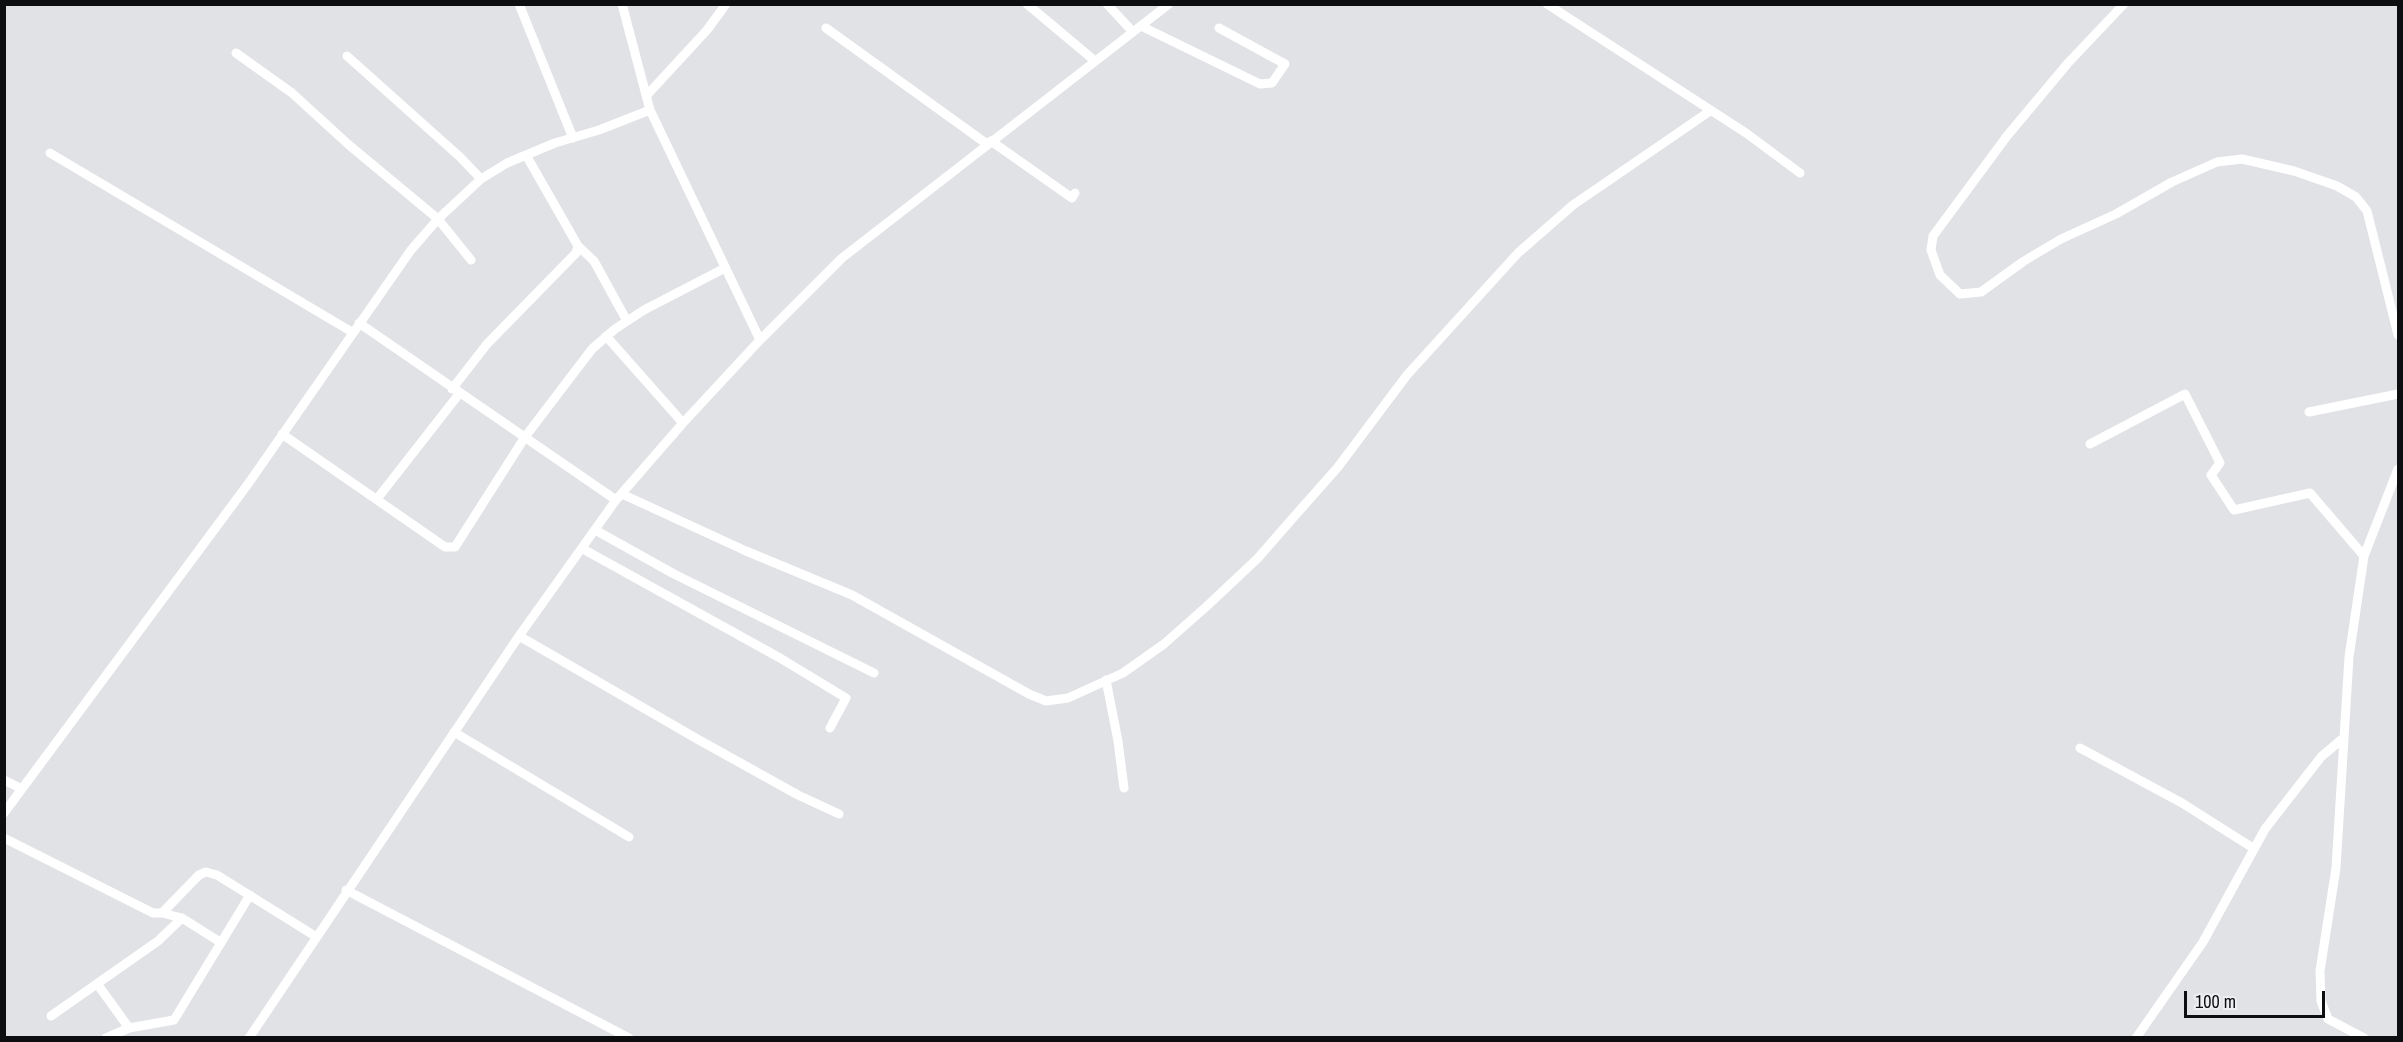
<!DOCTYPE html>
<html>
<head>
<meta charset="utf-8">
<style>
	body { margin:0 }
	#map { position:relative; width:2403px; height:1042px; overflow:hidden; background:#e0e2e5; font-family:"Archivo Narrow",sans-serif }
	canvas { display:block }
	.frame { position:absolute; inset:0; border:6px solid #0d0e0f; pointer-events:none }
	.scale { position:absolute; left:2184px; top:991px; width:141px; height:27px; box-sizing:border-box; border:3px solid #0d0e0f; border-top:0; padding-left:8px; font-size:18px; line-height:21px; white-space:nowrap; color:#0d0e0f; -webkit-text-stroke:4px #edeff2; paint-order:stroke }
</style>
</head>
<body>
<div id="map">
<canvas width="2403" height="1042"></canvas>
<div class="frame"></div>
<div class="scale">100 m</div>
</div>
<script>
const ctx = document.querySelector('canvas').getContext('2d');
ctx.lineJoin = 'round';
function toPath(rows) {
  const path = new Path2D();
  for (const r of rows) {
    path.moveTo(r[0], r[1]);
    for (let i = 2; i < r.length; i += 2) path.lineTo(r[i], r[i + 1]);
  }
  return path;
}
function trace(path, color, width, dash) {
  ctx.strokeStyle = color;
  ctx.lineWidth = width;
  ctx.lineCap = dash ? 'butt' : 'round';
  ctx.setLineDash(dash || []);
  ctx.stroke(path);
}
trace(toPath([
	[519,4,573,138],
	[622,4,650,110,760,340],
	[1027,4,1095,61],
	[1107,4,1133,32],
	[1547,4,1746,133,1800,173],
	[2124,4,2068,63,2007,136,1933,236,1931,250,1940,275,1960,294,1981,292,2024,261,2061,239,2116,214,2172,182,2217,162,2242,159,2294,171,2337,186,2356,197,2367,211,2398,335],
	[1141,26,1260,84,1272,83,1285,64,1219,28],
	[826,28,987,144],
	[236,53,292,93,349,145,438,219,471,260],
	[347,56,460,157,481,179],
	[647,95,707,30,726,4],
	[991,141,1072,198,1075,193],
	[50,153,352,332],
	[578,246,594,261,627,321],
	[359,323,616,500],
	[606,336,683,423],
	[452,389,487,344,576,253,578,246,526,155],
	[2309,412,2398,394],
	[282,434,445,547,455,547,525,437,592,349,615,329,644,310,725,268],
	[2090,444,2185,394,2220,463,2211,475,2234,510,2310,493,2364,556],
	[622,494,746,551,852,595,1029,694,1046,701,1068,698,1123,673,1164,644,1207,606,1258,558,1292,519,1338,467,1407,375,1518,253,1573,205,1710,111],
	[377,499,459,394],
	[597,531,674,574,874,673],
	[583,549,780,658,846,698,830,728],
	[519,636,699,740,798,795,839,814],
	[1106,680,1118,741,1124,788],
	[454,732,629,837],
	[2080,748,2182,803,2253,848],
	[4,780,22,789],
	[4,813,248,484,411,250,438,219,481,179,507,163,555,143,599,130,650,110],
	[4,838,153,913,162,913,199,875,206,872,217,875,315,936],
	[346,890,629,1038],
	[162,913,182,918,220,942],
	[98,985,129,1028],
	[51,1016,158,941,182,918],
	[106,1038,129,1028,174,1020,250,895],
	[249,1038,519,636,616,500,683,423,760,340,842,258,1169,4],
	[2136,1038,2203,942,2265,829,2321,757,2342,739],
	[2364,1038,2328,1019,2321,1001,2320,971,2336,868,2349,657,2364,556,2398,469]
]), '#fff', 9);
</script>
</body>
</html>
